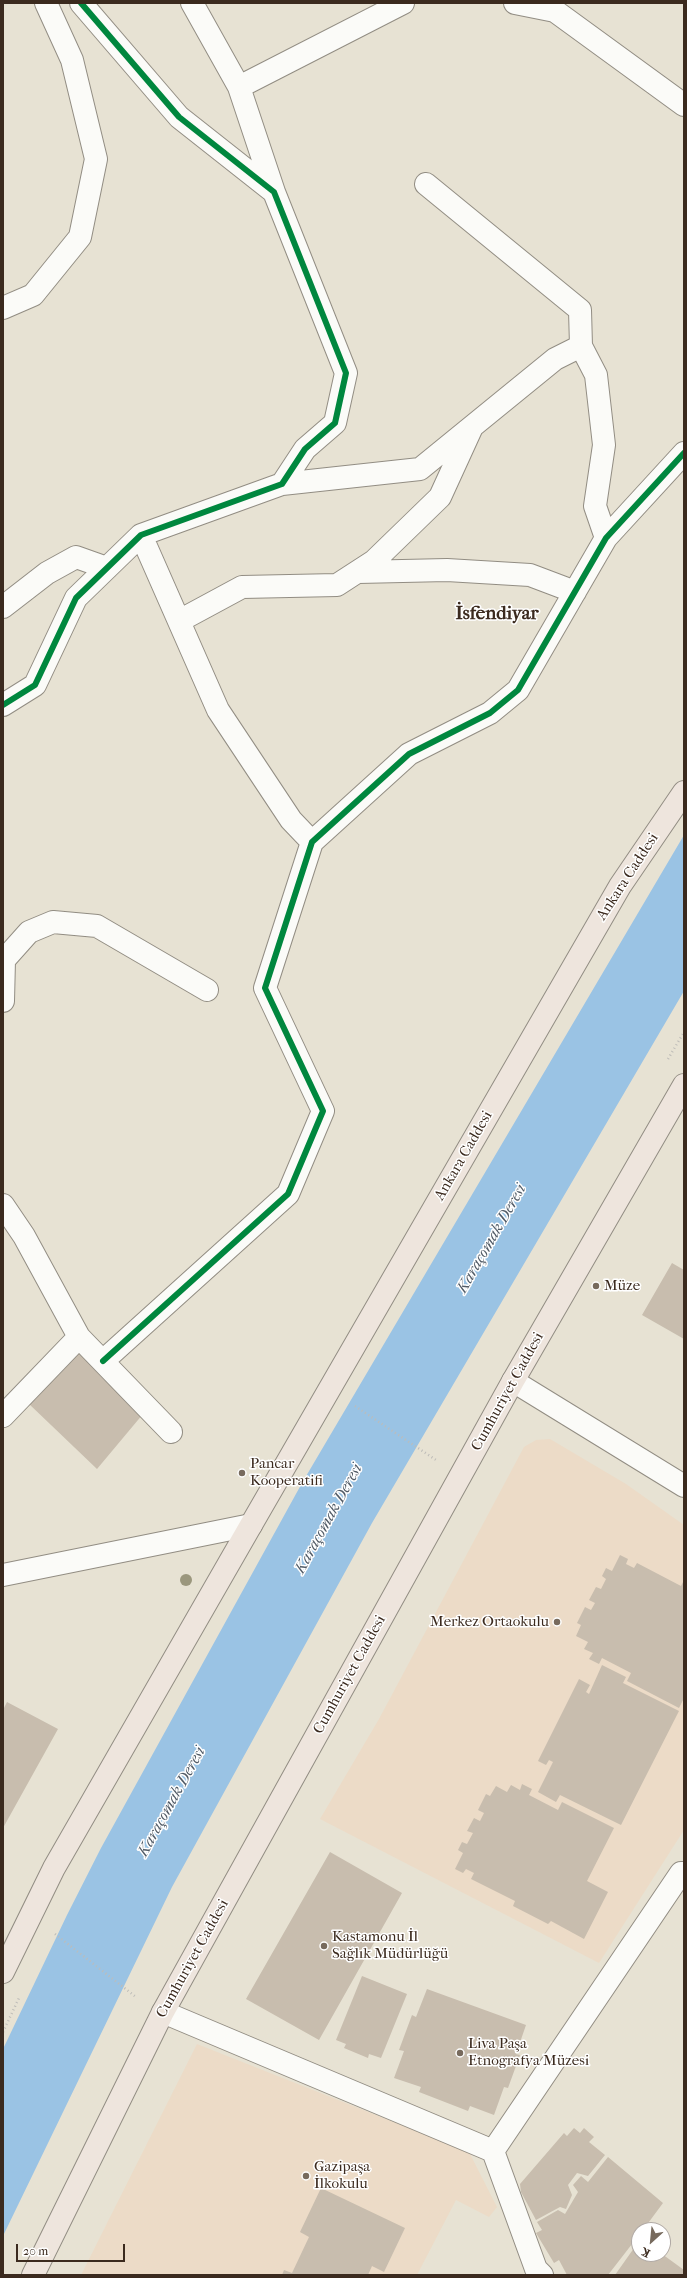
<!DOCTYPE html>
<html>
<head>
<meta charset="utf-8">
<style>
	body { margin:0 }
	#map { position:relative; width:687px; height:2278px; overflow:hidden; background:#e7e2d3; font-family:"IM FELL French Canon",serif }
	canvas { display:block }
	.frame { position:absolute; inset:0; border:4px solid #3b2a1e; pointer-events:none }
	.north { position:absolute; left:631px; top:2222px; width:40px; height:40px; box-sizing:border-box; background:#fff; border:1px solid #b1aaa5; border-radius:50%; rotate:207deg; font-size:11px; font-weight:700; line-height:16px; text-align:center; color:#3b2a1e }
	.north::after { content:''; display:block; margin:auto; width:14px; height:18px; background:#776a5d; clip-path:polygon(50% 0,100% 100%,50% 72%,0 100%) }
	.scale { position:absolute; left:16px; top:2244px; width:109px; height:18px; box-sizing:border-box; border:2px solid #3b2a1e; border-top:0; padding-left:5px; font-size:12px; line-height:14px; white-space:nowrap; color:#3b2a1e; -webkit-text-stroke:3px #fff; paint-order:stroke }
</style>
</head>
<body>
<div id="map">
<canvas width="687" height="2278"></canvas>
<div class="frame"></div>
<div class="north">K</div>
<div class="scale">20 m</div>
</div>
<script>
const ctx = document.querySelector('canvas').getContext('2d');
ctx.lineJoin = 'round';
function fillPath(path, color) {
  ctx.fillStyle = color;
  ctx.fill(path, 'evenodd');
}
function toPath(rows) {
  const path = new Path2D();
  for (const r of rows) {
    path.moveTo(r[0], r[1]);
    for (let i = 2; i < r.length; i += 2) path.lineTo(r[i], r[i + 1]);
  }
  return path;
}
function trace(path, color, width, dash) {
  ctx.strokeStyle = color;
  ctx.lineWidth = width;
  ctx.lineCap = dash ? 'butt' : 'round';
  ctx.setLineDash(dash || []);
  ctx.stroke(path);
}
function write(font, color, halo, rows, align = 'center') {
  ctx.font = font + ' "IM FELL French Canon",serif';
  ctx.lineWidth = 3;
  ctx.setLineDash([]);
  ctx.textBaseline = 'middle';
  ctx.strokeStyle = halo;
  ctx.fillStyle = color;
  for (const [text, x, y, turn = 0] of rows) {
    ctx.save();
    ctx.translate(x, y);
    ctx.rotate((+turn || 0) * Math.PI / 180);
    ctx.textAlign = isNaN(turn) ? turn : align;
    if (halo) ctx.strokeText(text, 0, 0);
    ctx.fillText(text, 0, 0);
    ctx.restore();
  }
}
fillPath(toPath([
	[550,1439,626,1484,684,1525,684,1830,599,1963,320,1819,379,1719,524,1447,536,1440],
	[197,2044,469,2152,497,2207,489,2217,456,2200,417,2275,81,2275]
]), '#ecdbc7');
fillPath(toPath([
	[684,835,684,991,372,1523,172,1887,3,2236,3,2049,67,1915,101,1848,302,1483]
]), '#9ac3e4');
fillPath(toPath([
	[672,1263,684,1270,684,1339,642,1315],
	[80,1351,143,1414,97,1469,28,1403],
	[620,1555,628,1559,626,1564,634,1568,637,1563,681,1586,684,1580,684,1698,679,1708,627,1681,631,1673,602,1658,599,1664,589,1659,593,1653,584,1649,588,1642,576,1636,581,1625,577,1623,585,1607,591,1610,595,1603,589,1600,596,1587,601,1589,606,1579,602,1576,606,1568,612,1571],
	[602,1665,626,1677,623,1683,679,1711,621,1825,560,1795,556,1802,538,1792,553,1762,549,1760,546,1765,538,1761,579,1679,590,1685,586,1692,589,1694],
	[7,1702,58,1729,3,1828,3,1710],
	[522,1784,532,1789,529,1795,558,1810,562,1802,614,1828,587,1881,608,1892,584,1939,551,1921,548,1924,513,1906,515,1901,471,1879,474,1873,466,1869,463,1873,455,1869,463,1853,458,1850,462,1842,467,1844,473,1833,467,1831,474,1818,480,1821,484,1813,478,1810,486,1794,490,1796,496,1786,507,1792,511,1785,520,1790],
	[330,1852,402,1893,319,2040,246,1999],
	[362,1976,407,1994,381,2058,369,2054,368,2058,344,2048,346,2044,336,2040],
	[427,1989,526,2025,516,2054,520,2055,508,2088,504,2087,494,2115,470,2106,468,2111,419,2092,421,2087,394,2078,404,2051,399,2050,412,2015,416,2017],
	[574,2128,580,2133,584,2128,594,2137,589,2142,605,2155,588,2176,577,2173,568,2185,572,2195,566,2209,560,2207,536,2220,521,2192,520,2184,564,2133,567,2136],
	[608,2157,663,2203,643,2230,639,2230,639,2235,608,2275,567,2275,559,2260,554,2263,536,2233,542,2230,537,2222,558,2210,565,2214,578,2192,573,2185,581,2176,588,2182],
	[321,2188,405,2228,384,2272,372,2266,368,2275,282,2275,284,2270,292,2273,309,2237,300,2232],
	[639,2241,639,2254,662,2254,684,2270,684,2275,615,2275]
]), '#c8bdae');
const minor = toPath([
	[192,3,239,87,274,192],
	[515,3,555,11,684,105],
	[239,87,403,3],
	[426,184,580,310,581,346,596,375,604,445,595,506,606,538],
	[282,484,420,469,555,359,581,346],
	[141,535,218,710,291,820,312,842],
	[358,572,447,570,530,575,575,592],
	[3,607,47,573,76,557,107,568],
	[179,621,242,587,337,585,374,561,440,497,472,427],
	[3,705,35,685,76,598,141,535,282,484,305,449,335,423,346,373,274,192,179,117,81,3],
	[3,1001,4,960,29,932,53,922,97,926,207,990],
	[3,1205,24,1236,79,1337,171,1432],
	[103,1361,288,1194,323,1111,265,988,312,842,409,754,490,713,518,690,606,538,684,453],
	[513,1381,684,1486],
	[3,1416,79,1337],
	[3,1575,251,1525],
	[163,2012,493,2151,536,2269,542,2275],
	[493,2151,681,1873,684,1873]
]);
const tertiary = toPath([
	[3,308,33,295,80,237,96,159,72,60,46,3]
]);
const primary = toPath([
	[3,1972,54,1868,251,1525,620,886,684,792],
	[33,2275,163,2012,513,1381,684,1085]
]);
trace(minor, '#928d83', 24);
trace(tertiary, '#928d83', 24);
trace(primary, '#928d83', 24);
trace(toPath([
	[668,1059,684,1032],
	[355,1406,436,1460],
	[55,1934,136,1997],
	[3,2032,19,1998]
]), '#bebcb8', 2.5, [1, 3]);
trace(minor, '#fbfbf8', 22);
trace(tertiary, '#fbfbf8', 22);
trace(primary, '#eee5dd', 22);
trace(toPath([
	[3,705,35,685,76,598,141,535,282,484,305,449,335,423,346,373,274,192,179,117,81,3],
	[103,1361,288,1194,323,1111,265,988,312,842,409,754,490,713,518,690,606,538,684,453]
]), '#00873e', 6);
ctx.fillStyle = '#9b977d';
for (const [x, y] of [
	[186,1580]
]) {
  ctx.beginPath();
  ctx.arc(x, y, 6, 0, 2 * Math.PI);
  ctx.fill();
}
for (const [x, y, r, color] of [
	[596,1286,4,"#776a5d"],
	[242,1473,4,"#776a5d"],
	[557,1622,4,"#776a5d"],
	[324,1946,4,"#776a5d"],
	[460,2053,4,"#776a5d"],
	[306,2176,4,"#776a5d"]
]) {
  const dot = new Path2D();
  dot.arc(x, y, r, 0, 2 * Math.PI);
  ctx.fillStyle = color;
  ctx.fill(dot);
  trace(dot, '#fff', 1.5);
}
write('15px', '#3b2a1e', '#fff', [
	["Ankara Caddesi",628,877,-57],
	["Ankara Caddesi",464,1156,-60],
	["Cumhuriyet Caddesi",508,1392,-61],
	["Cumhuriyet Caddesi",350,1675,-61],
	["Cumhuriyet Caddesi",193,1959,-61]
]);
write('15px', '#3b2a1e', '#fff', [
	["Müze",604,1286],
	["Pancar",250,1464],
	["Kooperatifi",250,1481],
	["Merkez Ortaokulu",549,1622,"right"],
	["Kastamonu İl",332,1937],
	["Sağlık Müdürlüğü",332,1954],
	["Liva Paşa",468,2044],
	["Etnografya Müzesi",468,2061],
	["Gazipaşa",314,2167],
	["İlkokulu",314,2184]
], 'left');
write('italic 16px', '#515b66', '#fff', [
	["Karaçomak Deresi",492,1239,-60],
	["Karaçomak Deresi",329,1519,-61],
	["Karaçomak Deresi",172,1802,-61]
]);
write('bold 19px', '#3b2a1e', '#fff', [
	["İsfendiyar",497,614]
]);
</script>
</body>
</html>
